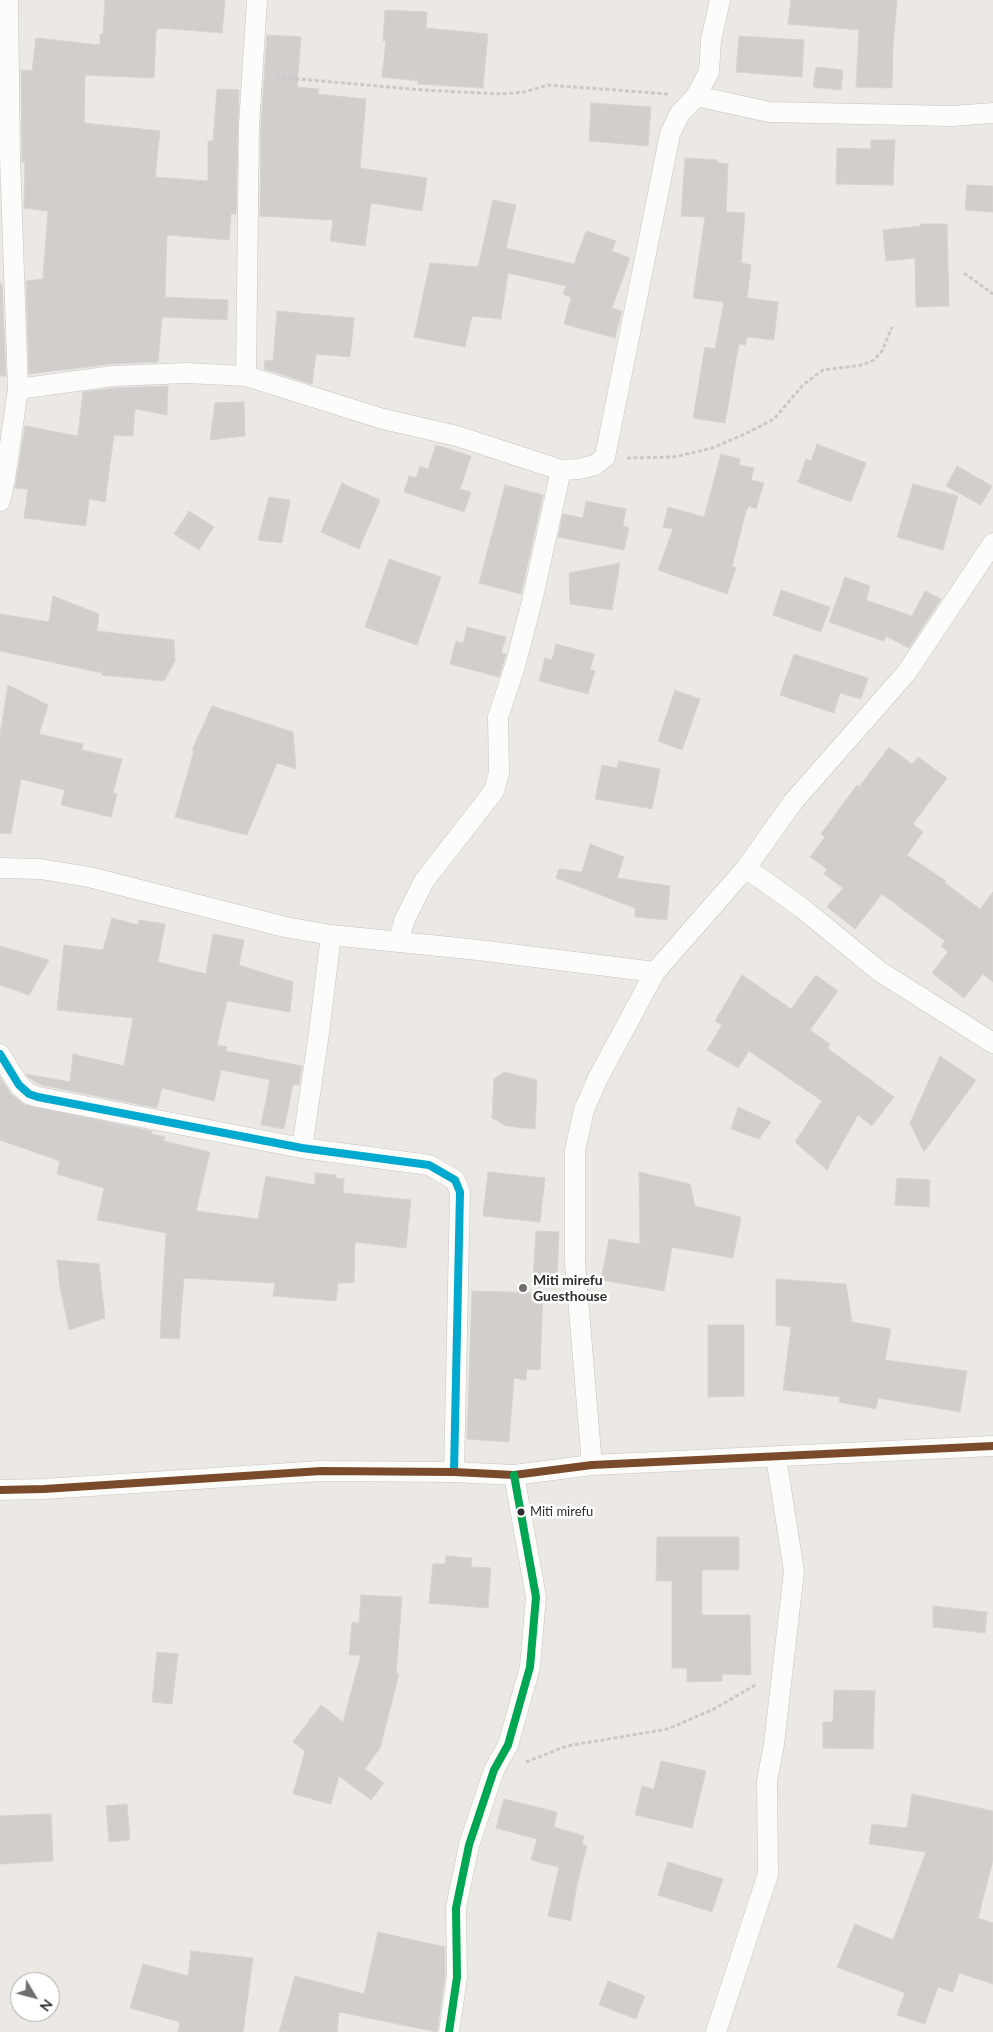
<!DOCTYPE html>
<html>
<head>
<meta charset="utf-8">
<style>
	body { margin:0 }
	#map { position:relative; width:993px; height:2032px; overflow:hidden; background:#ece8e4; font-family:Lato,sans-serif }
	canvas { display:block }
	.north { position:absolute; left:10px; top:1972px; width:50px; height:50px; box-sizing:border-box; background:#fff; border:1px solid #ababab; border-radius:50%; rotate:127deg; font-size:14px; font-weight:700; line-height:20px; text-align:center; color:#2e2e2e }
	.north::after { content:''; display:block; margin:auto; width:18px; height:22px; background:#706f6e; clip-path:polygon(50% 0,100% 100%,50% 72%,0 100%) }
</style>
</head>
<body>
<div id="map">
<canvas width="993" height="2032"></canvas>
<div class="north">N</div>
</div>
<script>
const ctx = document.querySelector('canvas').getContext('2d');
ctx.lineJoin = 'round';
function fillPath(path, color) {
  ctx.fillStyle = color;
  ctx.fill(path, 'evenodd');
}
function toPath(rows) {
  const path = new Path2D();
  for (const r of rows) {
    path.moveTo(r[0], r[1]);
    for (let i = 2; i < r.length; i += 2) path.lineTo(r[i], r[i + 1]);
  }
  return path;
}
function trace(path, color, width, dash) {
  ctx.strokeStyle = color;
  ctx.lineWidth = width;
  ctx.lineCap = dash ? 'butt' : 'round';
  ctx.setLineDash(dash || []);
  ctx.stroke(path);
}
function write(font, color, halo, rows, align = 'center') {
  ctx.font = font + ' Lato,sans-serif';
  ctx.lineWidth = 5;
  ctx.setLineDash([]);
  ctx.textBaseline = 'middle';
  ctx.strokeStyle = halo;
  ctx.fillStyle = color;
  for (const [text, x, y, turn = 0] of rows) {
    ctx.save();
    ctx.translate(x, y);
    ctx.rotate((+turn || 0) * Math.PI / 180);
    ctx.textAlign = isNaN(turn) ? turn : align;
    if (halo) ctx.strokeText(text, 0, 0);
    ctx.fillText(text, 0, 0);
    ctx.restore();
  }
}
const building = toPath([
	[105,0,225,0,222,33,159,28,156,32,154,78,85,75,84,123,160,131,155,177,208,181,208,141,213,141,217,89,239,90,236,214,231,214,229,240,167,235,165,297,228,300,227,320,162,317,158,362,111,364,29,374,26,281,43,279,48,211,24,208,25,162,22,162,21,70,32,71,36,38,100,45,100,34,103,34,105,0],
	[791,0,897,0,893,45,892,88,856,87,859,30,788,24,791,0],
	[385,10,427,12,426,28,488,34,483,88,418,84,418,81,382,77,386,41,383,41,385,10],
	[267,35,301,37,297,87,319,89,318,94,366,99,360,168,427,178,422,211,371,203,365,246,330,241,333,220,260,216,261,125,267,35],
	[739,36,804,40,802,77,736,72,739,36],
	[816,67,843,70,841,90,813,87,816,67],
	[591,103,651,107,648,146,589,141,591,103],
	[871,140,895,140,893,185,836,184,837,148,871,149,871,140],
	[685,158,718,160,718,163,728,164,726,212,745,213,741,263,751,265,747,298,778,302,774,340,747,337,745,345,739,344,725,423,693,418,705,347,715,349,724,302,693,298,705,217,681,216,685,158],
	[967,185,993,186,993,212,965,210,967,185],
	[493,200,516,205,506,248,574,264,586,231,616,241,612,251,630,258,612,308,622,311,615,338,564,324,571,297,563,294,566,286,508,273,501,319,472,316,465,347,414,337,430,263,478,267,493,200],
	[921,224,947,224,949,306,916,307,915,258,886,261,883,230,921,226,921,224],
	[0,284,2,284,6,376,0,376,0,284],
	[277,311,354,318,350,357,316,354,312,384,264,369,265,360,273,361,277,311],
	[168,386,167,415,135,409,133,436,114,435,105,502,89,499,86,526,24,518,28,489,15,488,25,426,78,436,83,392,114,388,168,386],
	[244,402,245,436,210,440,215,403,244,402],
	[817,444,866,463,851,502,798,482,806,459,811,461,817,444],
	[436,445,471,456,460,489,471,492,464,512,404,492,409,476,416,478,420,466,428,469,436,445],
	[721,454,740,459,739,465,754,468,751,480,764,483,756,509,749,506,746,511,732,566,736,568,727,594,658,570,673,529,663,527,668,507,704,517,721,454],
	[957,466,992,486,981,505,946,486,957,466],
	[342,483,380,500,359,549,321,532,342,483],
	[913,484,958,496,943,550,897,537,913,484],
	[505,485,543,495,521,594,479,583,505,485],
	[269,497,290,500,282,543,258,540,269,497],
	[586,501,626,509,623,526,629,528,624,550,558,537,563,514,583,518,586,501],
	[189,511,214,527,199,550,174,534,189,511],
	[389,559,441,577,417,645,365,627,389,559],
	[620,563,612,610,570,604,569,573,620,563],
	[845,577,870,586,866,600,912,616,925,591,941,599,909,648,886,636,884,641,829,622,845,577],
	[781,590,830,607,821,632,773,615,781,590],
	[53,596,99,614,97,631,174,640,175,661,164,681,102,675,102,673,0,651,0,614,49,622,53,596],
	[467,627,506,637,501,653,506,654,499,677,450,664,456,641,463,643,467,627],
	[556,644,594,654,590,670,595,671,588,694,539,681,545,658,552,660,556,644],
	[794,654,868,678,861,699,840,693,834,713,780,695,794,654],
	[8,685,48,705,39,734,83,744,82,750,122,759,113,793,117,794,111,817,61,805,65,790,21,779,11,834,0,833,0,735,8,685],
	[675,690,700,699,682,750,658,741,675,690],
	[212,706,293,732,296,769,277,763,247,835,175,817,194,751,192,750,212,706],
	[889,747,912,764,918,757,947,778,913,824,923,832,907,855,946,881,945,883,980,909,993,892,993,982,983,974,964,998,932,973,948,952,941,946,945,941,882,894,855,929,827,907,843,888,824,874,827,869,810,857,825,837,821,834,857,785,859,787,889,747],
	[619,761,660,769,652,809,595,799,602,765,617,768,619,761],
	[590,844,624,857,617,878,670,886,667,920,635,917,635,908,556,878,559,869,582,872,590,844],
	[112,918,138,925,139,920,165,924,158,962,206,974,213,934,244,940,239,965,293,982,290,1012,227,1001,217,1045,227,1047,226,1051,302,1066,299,1085,293,1084,284,1129,261,1125,270,1080,221,1070,214,1101,162,1088,157,1108,41,1085,28,1077,26,1074,70,1082,73,1054,124,1066,133,1018,57,1010,64,945,103,950,112,918],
	[0,946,49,960,29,995,0,985,0,946],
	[742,975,791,1009,816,975,838,991,810,1030,830,1044,827,1048,894,1097,872,1126,858,1115,827,1170,795,1142,822,1101,749,1051,738,1068,707,1050,722,1025,715,1021,742,975],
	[940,1056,976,1080,924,1152,910,1123,940,1056],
	[504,1072,537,1080,535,1129,506,1126,492,1118,494,1079,504,1072],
	[0,1077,11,1094,25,1105,152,1131,151,1134,165,1137,164,1141,210,1152,196,1211,258,1219,266,1176,315,1185,315,1173,336,1175,336,1178,344,1179,343,1193,411,1200,406,1248,355,1242,354,1283,338,1283,336,1301,273,1296,275,1283,184,1278,179,1339,160,1338,166,1233,97,1220,104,1188,57,1174,60,1161,0,1140,0,1077],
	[738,1107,771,1122,759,1139,731,1129,738,1107],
	[488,1172,545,1178,540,1222,483,1216,488,1172],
	[639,1172,690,1184,695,1206,741,1217,733,1258,672,1247,664,1291,601,1280,609,1239,640,1244,639,1172],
	[897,1178,930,1180,929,1207,895,1205,897,1178],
	[536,1231,559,1232,557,1281,533,1280,536,1231],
	[57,1260,99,1264,105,1318,69,1330,60,1287,57,1260],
	[776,1279,846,1284,852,1322,891,1329,885,1360,967,1371,960,1412,878,1398,876,1409,839,1402,840,1397,783,1390,791,1327,776,1325,776,1279],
	[472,1291,543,1293,540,1370,527,1369,526,1380,514,1378,509,1442,467,1439,472,1291],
	[708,1325,744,1325,744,1396,708,1397,708,1325],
	[657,1537,739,1537,739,1570,702,1570,702,1615,750,1615,751,1675,722,1674,722,1681,687,1682,687,1668,672,1668,672,1581,656,1581,657,1537],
	[446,1556,472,1558,471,1567,491,1568,488,1608,429,1603,433,1564,445,1564,446,1556],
	[361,1595,402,1597,396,1674,399,1674,380,1748,365,1769,384,1783,371,1800,339,1776,331,1804,293,1794,305,1751,293,1742,321,1705,343,1722,361,1655,349,1655,352,1622,359,1623,361,1595],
	[933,1606,987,1612,985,1633,933,1627,933,1606],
	[157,1652,178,1654,172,1704,152,1702,157,1652],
	[834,1690,875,1691,873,1749,823,1748,823,1722,833,1722,834,1690],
	[661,1761,706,1771,692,1828,635,1815,642,1786,654,1789,661,1761],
	[912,1794,993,1811,993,1860,978,1918,993,1923,993,1984,959,1973,953,1992,938,1987,925,2024,897,2015,905,1993,837,1967,855,1924,893,1940,926,1852,869,1844,872,1824,907,1828,912,1794],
	[504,1799,557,1812,554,1827,584,1836,582,1844,587,1846,577,1884,571,1921,548,1916,559,1867,531,1860,537,1839,496,1828,504,1799],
	[127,1804,130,1840,109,1842,106,1806,127,1804],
	[51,1814,53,1861,0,1864,0,1816,51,1814],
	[668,1862,723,1879,712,1912,658,1895,668,1862],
	[378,1932,445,1947,445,1976,437,2032,339,2012,337,2032,279,2032,295,1976,364,1994,378,1932],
	[191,1951,253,1958,243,2032,178,2032,180,2022,130,2008,143,1964,188,1976,191,1951],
	[608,1981,645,1996,636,2019,599,2005,608,1981]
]);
fillPath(building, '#d1cecb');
trace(building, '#d7d4d0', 1);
const street = toPath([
	[696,96,769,112,952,116,993,113],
	[246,376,249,125,257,0],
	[18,389,113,376,187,373,246,376,383,419,457,436,561,470,579,469,595,465,605,457,670,134,679,115,696,96,709,72,711,40,720,0],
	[0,501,5,479,18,389,10,157,8,0],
	[0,868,40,869,89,877,285,927,331,935,478,950,655,972],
	[746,868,802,908,879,971,993,1043],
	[399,941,404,921,424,881,494,791,499,773,498,717,515,666,532,601,561,470],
	[0,1054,19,1085,29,1094,38,1097,302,1148,429,1165,455,1180,460,1192,454,1472],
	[302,1148,319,1033,331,935],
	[592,1465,575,1263,575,1150,584,1110,598,1078,655,972,746,868,793,802,907,672,993,543],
	[0,1490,44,1489,321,1471,454,1472,514,1475,592,1465,993,1446],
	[449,2032,457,1977,456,1908,469,1845,494,1770,508,1745,530,1667,536,1597,514,1475],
	[716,2032,768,1874,767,1781,774,1744,794,1571,776,1457]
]);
trace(street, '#c5c4c5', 21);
trace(toPath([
	[276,77,423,90,501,94,525,92,548,85,668,94],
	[964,273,993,294],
	[627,458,674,457,712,448,745,434,774,419,803,385,823,370,863,365,874,360,882,351,892,327],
	[526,1762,567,1746,668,1729,714,1709,757,1684]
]), '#c9c9c8', 3, [4, 2.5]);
trace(street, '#fcfcfb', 20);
trace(toPath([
	[0,1054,19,1085,29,1094,38,1097,302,1148,429,1165,455,1180,460,1192,454,1472]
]), '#00a9ce', 8);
trace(toPath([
	[0,1490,44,1489,321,1471,454,1472,514,1475,592,1465,993,1446]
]), '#7a4b2a', 8);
trace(toPath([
	[449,2032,457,1977,456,1908,469,1845,494,1770,508,1745,530,1667,536,1597,514,1475]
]), '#00a651', 8);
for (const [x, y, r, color] of [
	[523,1288,5,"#706f6e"],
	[521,1512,4.5,"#2e2e2e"]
]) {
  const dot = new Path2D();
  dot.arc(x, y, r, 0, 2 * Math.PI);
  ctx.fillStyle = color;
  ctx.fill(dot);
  trace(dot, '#fff', 2);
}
write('13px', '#2e2e2e', '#fff', [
	["Miti mirefu",530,1512]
], 'left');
write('bold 14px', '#2e2e2e', '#fff', [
	["Miti mirefu",533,1280],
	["Guesthouse",533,1296]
], 'left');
</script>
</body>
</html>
